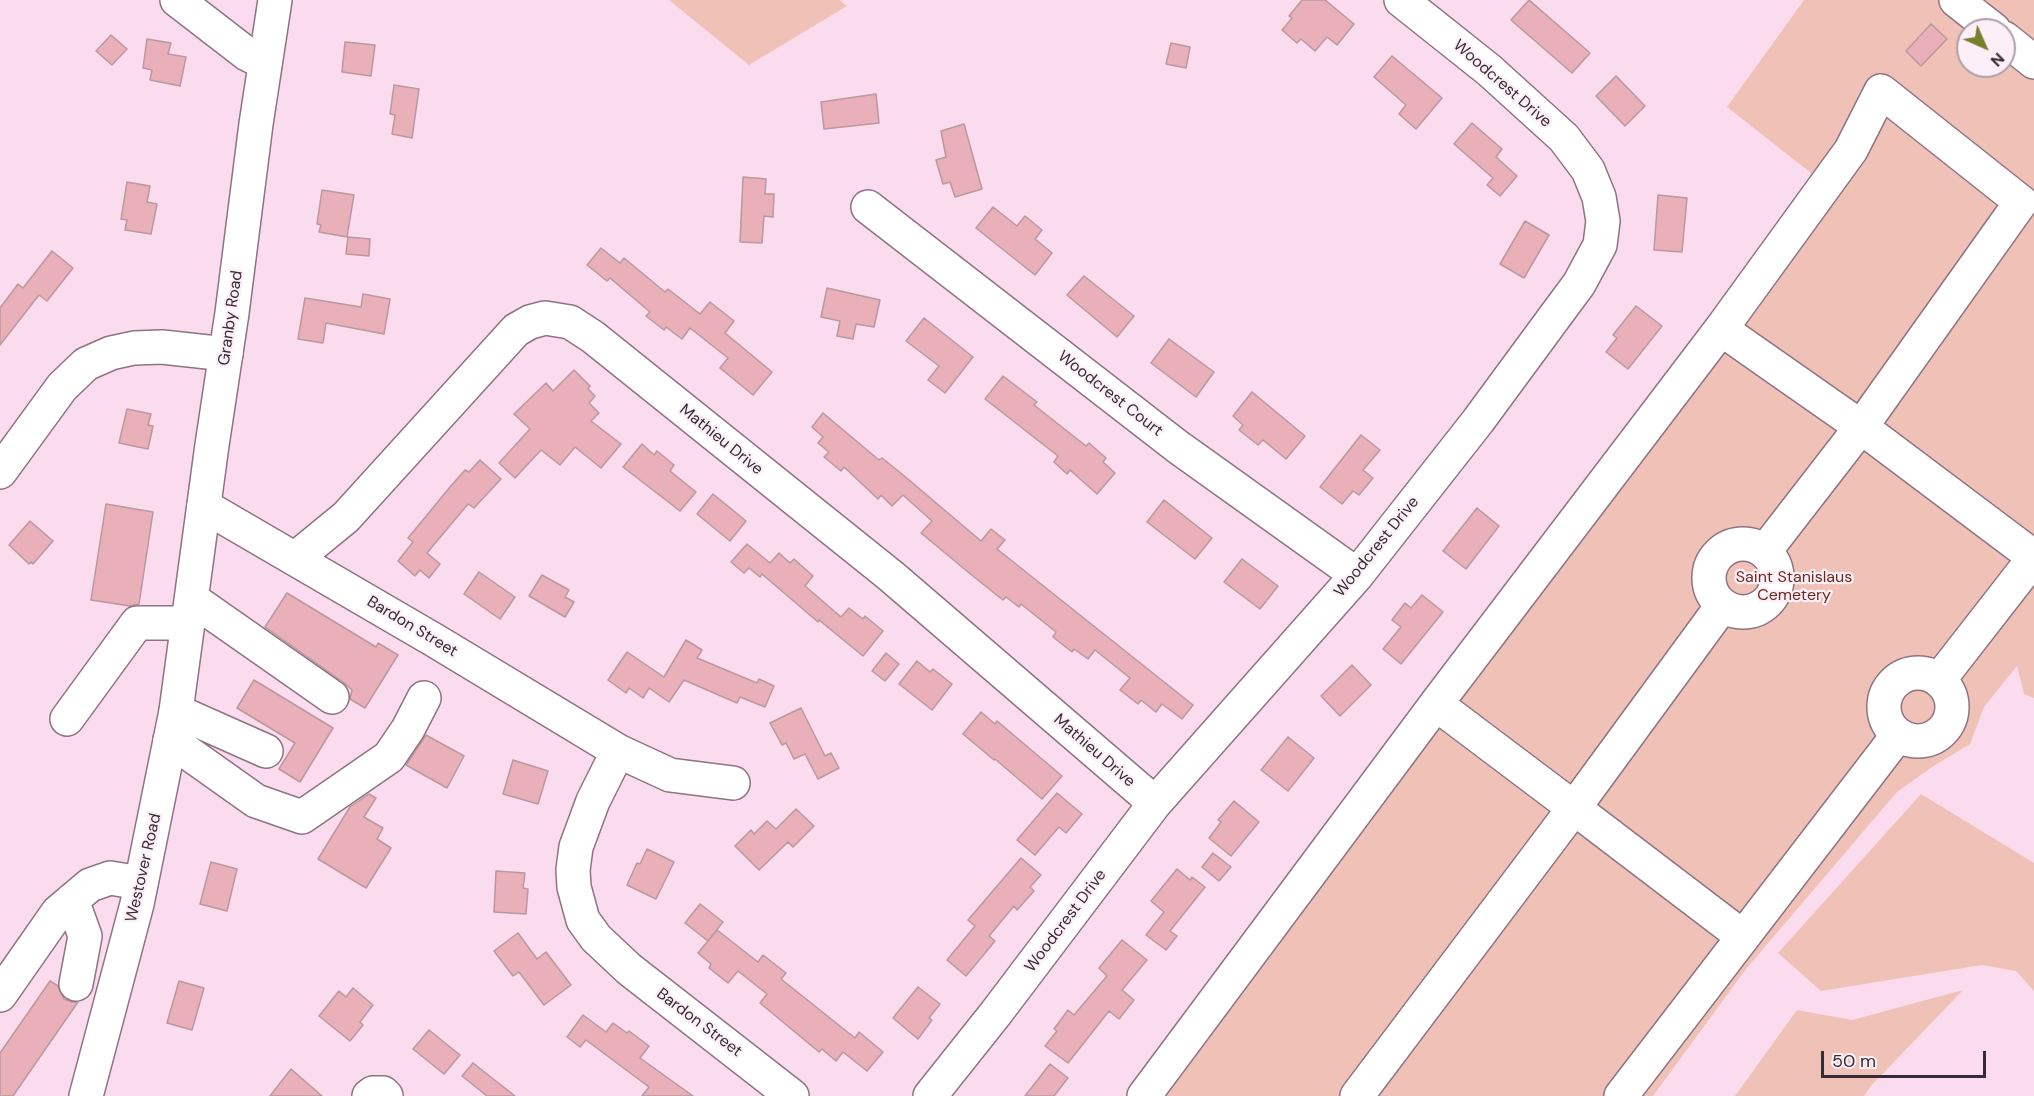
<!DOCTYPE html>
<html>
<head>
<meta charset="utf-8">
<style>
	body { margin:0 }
	#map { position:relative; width:2034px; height:1096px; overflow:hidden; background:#fbdcee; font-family:"DM Sans",sans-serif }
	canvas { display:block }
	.north { position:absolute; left:1956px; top:18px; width:60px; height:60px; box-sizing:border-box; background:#fceff7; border:2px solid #ada1a9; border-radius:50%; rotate:135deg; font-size:16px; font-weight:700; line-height:24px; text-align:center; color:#372c33 }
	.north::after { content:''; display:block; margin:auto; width:21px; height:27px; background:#79802b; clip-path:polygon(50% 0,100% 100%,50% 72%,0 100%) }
	.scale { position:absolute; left:1821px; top:1051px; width:165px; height:27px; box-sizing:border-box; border:3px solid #372c33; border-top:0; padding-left:8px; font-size:18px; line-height:21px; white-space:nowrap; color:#372c33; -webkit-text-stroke:4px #fceff7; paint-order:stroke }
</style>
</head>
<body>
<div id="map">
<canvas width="2034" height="1096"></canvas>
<div class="north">N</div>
<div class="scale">50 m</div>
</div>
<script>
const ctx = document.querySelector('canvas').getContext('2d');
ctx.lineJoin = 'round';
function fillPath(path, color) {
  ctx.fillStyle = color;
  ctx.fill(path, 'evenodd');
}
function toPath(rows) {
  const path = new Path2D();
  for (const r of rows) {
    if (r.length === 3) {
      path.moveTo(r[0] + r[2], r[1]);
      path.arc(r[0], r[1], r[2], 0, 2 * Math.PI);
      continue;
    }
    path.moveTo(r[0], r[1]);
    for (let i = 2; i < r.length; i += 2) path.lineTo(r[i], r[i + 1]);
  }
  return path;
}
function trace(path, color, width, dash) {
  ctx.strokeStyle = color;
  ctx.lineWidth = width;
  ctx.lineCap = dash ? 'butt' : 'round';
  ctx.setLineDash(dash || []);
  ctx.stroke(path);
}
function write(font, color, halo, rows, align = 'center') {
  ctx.font = font + ' "DM Sans",sans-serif';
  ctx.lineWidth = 4.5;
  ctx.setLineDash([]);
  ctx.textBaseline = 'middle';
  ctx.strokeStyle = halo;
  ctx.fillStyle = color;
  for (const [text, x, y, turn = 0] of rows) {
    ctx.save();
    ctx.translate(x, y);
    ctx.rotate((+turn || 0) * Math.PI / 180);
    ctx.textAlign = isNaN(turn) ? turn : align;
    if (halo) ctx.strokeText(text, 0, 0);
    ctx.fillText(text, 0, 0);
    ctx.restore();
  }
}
fillPath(toPath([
	[669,0,839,0,847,6,749,65],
	[1804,0,2034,0,2034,698,2024,694,2017,666,1984,707,1970,744,1932,767,1897,792,1746,969,1653,1096,1127,1096,1820,180,1727,107],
	[1968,30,2004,30,2004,66,1968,66],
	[1921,794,2034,863,2034,991,2016,971,1982,965,1821,991,1778,953],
	[1963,990,1870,1087,1864,1096,1735,1096,1797,1010,1852,1020]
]), '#f0c2b7');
const building = toPath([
	[1302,0,1325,0,1354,24,1337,45,1327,37,1315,51,1301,39,1297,43,1282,30,1292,18,1289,16,1302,0],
	[1529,0,1590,53,1572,73,1511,20,1529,0],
	[1931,24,1947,39,1921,66,1906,51,1931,24],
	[111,35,127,49,112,65,96,51,111,35],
	[147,39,171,43,168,54,186,57,180,86,150,80,152,70,143,68,147,39],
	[345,42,375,45,371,76,342,72,345,42],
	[1171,43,1190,47,1186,68,1166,64,1171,43],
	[1392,56,1442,98,1416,129,1399,114,1406,105,1374,77,1392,56],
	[1616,76,1645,106,1625,126,1596,96,1616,76],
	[394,85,419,89,412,138,392,134,395,115,390,114,394,85],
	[876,94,879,123,824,129,821,102,876,94],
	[1472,123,1502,149,1496,157,1517,176,1500,196,1487,185,1493,178,1454,144,1472,123],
	[964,124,982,189,955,197,950,182,943,184,936,160,946,157,941,131,964,124],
	[743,177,766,179,765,194,774,194,773,217,764,216,762,243,740,242,743,177],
	[127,182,150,186,147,202,157,204,151,234,125,230,127,220,121,219,127,182],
	[322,190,354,195,347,237,319,232,321,225,317,224,322,190],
	[1658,195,1687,198,1682,252,1654,250,1658,195],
	[993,207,1017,226,1025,216,1042,230,1035,239,1052,253,1035,275,976,228,993,207],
	[1525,221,1549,235,1524,278,1500,264,1525,221],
	[348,237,370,239,369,256,346,254,348,237],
	[601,248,620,263,624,258,665,292,668,289,700,314,710,302,734,321,725,333,772,372,753,395,720,368,728,358,690,328,682,339,666,327,664,330,646,316,650,312,610,278,607,281,587,265,601,248],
	[52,251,73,268,47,301,39,295,0,345,0,308,18,284,23,288,52,251],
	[1084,276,1134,316,1117,337,1067,295,1084,276],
	[827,288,880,300,874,327,856,324,853,339,837,336,840,321,821,317,827,288],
	[363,294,390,299,384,334,326,323,323,343,298,339,305,298,361,307,363,294],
	[1636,306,1662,326,1628,369,1606,352,1617,338,1613,335,1636,306],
	[924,318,973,357,945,393,928,380,939,366,906,341,924,318],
	[1169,339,1214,372,1196,397,1151,363,1169,339],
	[574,370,590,386,588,389,595,396,589,403,599,413,591,421,621,444,601,468,575,447,560,465,541,450,515,478,499,463,530,429,514,414,546,383,553,391,574,370],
	[1003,376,1037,402,1034,405,1086,446,1089,443,1106,458,1103,462,1115,473,1097,494,1070,470,1067,474,1054,462,1058,456,985,399,1003,376],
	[1252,392,1305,436,1286,459,1263,440,1258,445,1239,430,1243,425,1233,416,1252,392],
	[127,409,151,414,148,425,153,426,148,449,119,443,127,409],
	[823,413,879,460,882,458,902,474,981,541,991,529,1005,540,997,549,1193,705,1182,719,1162,704,1156,712,1141,700,1138,704,1120,690,1130,678,1095,650,1088,659,1074,649,1072,652,1053,637,1056,632,1021,604,1019,607,1006,597,1003,600,974,577,921,533,932,521,903,495,892,506,881,495,878,499,844,467,841,471,824,457,829,452,818,443,823,437,812,427,823,413],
	[1361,435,1380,450,1363,470,1373,478,1359,495,1353,491,1342,504,1320,487,1361,435],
	[642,444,654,455,657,451,674,465,670,471,696,492,680,511,623,467,642,444],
	[480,460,501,479,474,508,468,504,427,553,440,564,429,578,420,570,415,576,398,561,413,542,408,538,450,487,465,470,469,472,480,460],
	[713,494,746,521,730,541,697,514,713,494],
	[1164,500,1212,538,1195,559,1147,522,1164,500],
	[106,504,153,512,139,604,130,606,91,600,106,504],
	[1477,508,1499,526,1466,569,1443,551,1477,508],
	[30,521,53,541,33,564,31,562,29,564,9,545,30,521],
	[747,544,770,563,779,553,790,563,794,559,813,576,805,586,841,617,849,608,863,619,865,616,883,631,863,656,819,620,818,622,762,574,760,577,749,568,744,573,731,562,747,544],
	[1242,559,1278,586,1260,609,1224,582,1242,559],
	[479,572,515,597,500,619,464,594,479,572],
	[542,575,569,590,565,597,574,602,565,617,529,596,542,575],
	[287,593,376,647,378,643,398,655,365,708,350,699,352,690,343,682,265,627,287,593],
	[1422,595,1443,612,1401,664,1383,649,1401,627,1392,620,1405,603,1411,608,1422,595],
	[686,640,702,650,697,658,757,683,759,679,774,686,765,707,740,697,737,703,684,680,669,702,649,688,643,698,629,688,626,693,608,680,627,652,664,677,686,640],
	[886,653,899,664,885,681,872,671,886,653],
	[917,661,930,672,933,669,952,684,932,710,899,684,917,661],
	[1352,665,1371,685,1340,716,1321,696,1352,665],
	[254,680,333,728,300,782,279,769,295,743,237,708,254,680],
	[801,708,825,756,831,753,839,768,818,779,805,754,794,759,786,743,782,745,770,723,801,708],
	[981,712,995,724,997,721,1062,776,1042,799,995,759,994,760,963,734,981,712],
	[426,735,464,756,447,788,406,765,426,735],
	[1288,737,1314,758,1288,791,1261,770,1288,737],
	[513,760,548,771,538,804,503,794,513,760],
	[1057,793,1082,814,1066,833,1059,827,1035,855,1017,840,1057,793],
	[369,794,376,798,364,817,383,828,377,839,391,848,366,888,318,859,350,807,369,794],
	[1234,801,1259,822,1231,856,1209,838,1221,822,1218,820,1234,801],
	[796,809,814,826,793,847,788,842,759,870,735,846,751,830,754,834,767,821,776,829,796,809],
	[647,849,674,862,656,899,627,885,637,863,640,864,647,849],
	[1213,853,1231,867,1219,881,1202,867,1213,853],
	[1021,858,1041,875,1030,887,1034,891,1017,910,1014,906,989,936,995,941,966,976,947,960,975,926,968,920,1021,858],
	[211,862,237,869,227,911,200,904,211,862],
	[1177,869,1190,880,1192,877,1205,887,1170,931,1177,936,1166,950,1146,935,1164,912,1151,901,1177,869],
	[496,871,525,873,523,888,528,889,526,914,494,912,496,871],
	[700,904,723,922,708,941,685,923,700,904],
	[717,930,758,962,763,955,786,973,781,979,855,1038,859,1032,883,1052,867,1071,843,1052,836,1061,822,1049,819,1052,760,1003,767,994,738,971,728,983,709,968,711,964,698,953,717,930],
	[518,933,537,959,546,952,571,985,544,1005,519,972,513,976,494,951,518,933],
	[1122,940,1147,960,1122,990,1134,1000,1119,1019,1109,1011,1068,1063,1045,1046,1057,1031,1054,1029,1068,1010,1074,1015,1107,976,1099,968,1122,940],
	[50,981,58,986,64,999,72,1002,78,1002,13,1096,0,1096,0,1053,50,981],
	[179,981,204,988,192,1030,167,1023,179,981],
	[918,987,940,1004,929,1018,932,1020,918,1039,893,1018,918,987],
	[353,988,373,1005,360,1022,363,1025,350,1041,319,1016,339,991,346,997,353,988],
	[583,1015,606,1032,613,1023,627,1033,629,1031,649,1046,640,1058,693,1096,642,1096,649,1087,586,1040,580,1047,567,1037,583,1015],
	[429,1030,460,1055,444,1074,413,1049,429,1030],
	[473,1063,515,1096,487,1096,462,1076,473,1063],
	[1050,1064,1068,1078,1054,1096,1025,1096,1050,1064],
	[291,1069,322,1096,270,1096,291,1069]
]);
fillPath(building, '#e9b0b9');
trace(building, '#ba989d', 1.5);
const minor = toPath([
	[177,0,247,54,265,63],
	[1956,0,1994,30],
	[2004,38,2034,62],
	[868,207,1178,447,1357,575],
	[0,472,62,387,86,364,111,353,134,348,162,347,226,354],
	[204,506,434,640,618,751,593,801,576,847,573,870,574,887,583,920,596,938,629,969,792,1096],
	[1743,578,34],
	[1765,551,1861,427,2021,202,1881,91,1851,150,1721,329,1861,427,2034,557],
	[296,558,346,517,516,330,530,322,545,318,570,322,593,337,891,576,1155,803],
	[192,599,332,697],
	[1918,707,34],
	[1939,680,2034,558],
	[1436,704,1721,329],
	[176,711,266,751],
	[67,719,137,623,188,623],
	[170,740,256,801,302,817,389,757,408,729,424,698],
	[618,751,670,775,733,783],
	[72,900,85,936,76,984],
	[0,995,58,912,90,885,110,878,141,883],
	[369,1096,373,1093,383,1093,386,1096],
	[930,1096,996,1013,1155,803,1357,575,1478,421,1556,315,1579,284,1600,245,1603,221,1599,197,1588,170,1564,138,1489,70,1401,0],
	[1144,1096,1436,704,1574,808,1722,606],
	[1357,1096,1574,808,1742,936],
	[1621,1096,1898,735]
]);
const major = toPath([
	[86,1096,137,904,176,711,212,445,232,313,256,124,275,0]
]);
trace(minor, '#8e7383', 36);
trace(major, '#8e7383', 36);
trace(minor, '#fff', 33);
trace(major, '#fff', 33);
write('16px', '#372c33', '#fceff7', [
	["Woodcrest Drive",1502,84,41],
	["Granby Road",231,318,-82],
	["Woodcrest Court",1110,394,38],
	["Mathieu Drive",721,440,39],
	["Woodcrest Drive",1377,547,-51],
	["Bardon Street",412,627,31],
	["Mathieu Drive",1094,751,41],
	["Westover Road",144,868,-77],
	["Woodcrest Drive",1066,921,-53],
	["Bardon Street",699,1023,37]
]);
write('16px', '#6b2a1b', '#fceff7', [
	["Saint Stanislaus",1794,578],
	["Cemetery",1794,596]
]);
</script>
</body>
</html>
